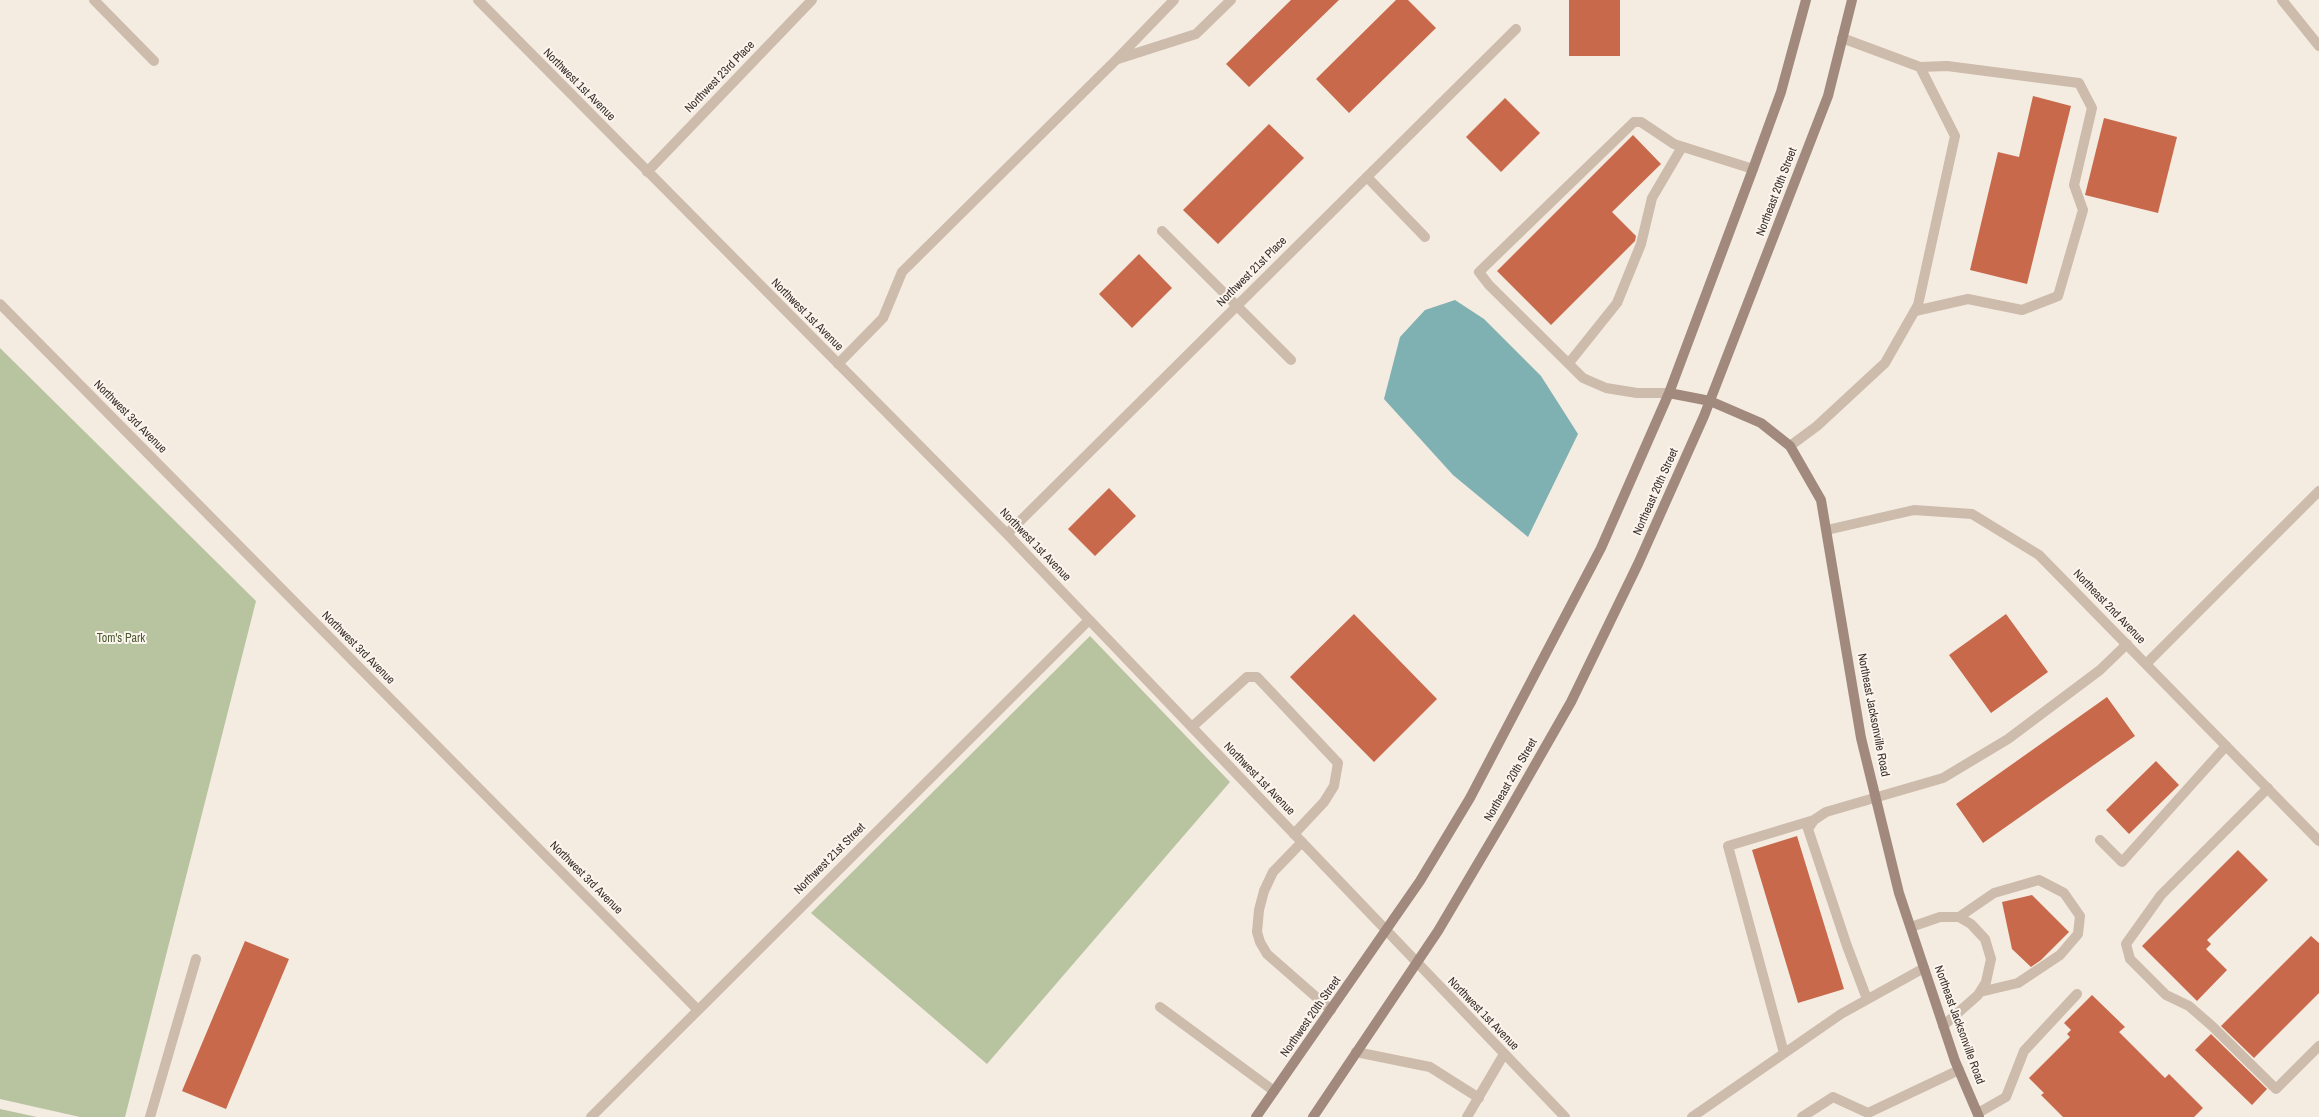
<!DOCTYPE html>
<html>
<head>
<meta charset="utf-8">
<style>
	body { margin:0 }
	canvas { display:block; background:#f4ebe1 }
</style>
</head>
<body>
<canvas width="2319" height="1117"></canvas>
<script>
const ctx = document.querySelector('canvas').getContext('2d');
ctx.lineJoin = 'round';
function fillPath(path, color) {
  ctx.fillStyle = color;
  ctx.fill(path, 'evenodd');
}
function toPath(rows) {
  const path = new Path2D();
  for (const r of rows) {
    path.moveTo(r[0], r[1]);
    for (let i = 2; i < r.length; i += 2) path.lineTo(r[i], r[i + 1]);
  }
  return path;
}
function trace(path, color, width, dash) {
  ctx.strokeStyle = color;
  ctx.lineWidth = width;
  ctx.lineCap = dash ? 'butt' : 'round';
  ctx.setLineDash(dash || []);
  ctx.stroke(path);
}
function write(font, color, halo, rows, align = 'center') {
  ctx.font = font + ' "Archivo Narrow",sans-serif';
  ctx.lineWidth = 4;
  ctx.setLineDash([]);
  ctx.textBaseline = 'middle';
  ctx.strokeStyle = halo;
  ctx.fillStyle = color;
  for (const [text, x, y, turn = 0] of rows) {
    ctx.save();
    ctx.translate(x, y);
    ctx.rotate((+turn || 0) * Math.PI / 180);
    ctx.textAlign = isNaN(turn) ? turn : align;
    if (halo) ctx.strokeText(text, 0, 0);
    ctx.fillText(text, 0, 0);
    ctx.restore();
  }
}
fillPath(toPath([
	[0,348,256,601,125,1117,80,1117,0,1099],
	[1090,636,1230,782,987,1064,811,913],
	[0,1109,37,1117,0,1117]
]), '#b8c4a0');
fillPath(toPath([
	[1455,300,1484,319,1541,376,1578,434,1528,537,1453,475,1384,399,1400,337,1425,310]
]), '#7fb0b2');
fillPath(toPath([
	[1291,0,1339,0,1249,87,1226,64],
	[1396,0,1408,0,1436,28,1349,113,1316,79],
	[1569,0,1620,0,1620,56,1569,56],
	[2033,96,2071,106,2027,284,1970,270,1998,152,2019,157],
	[1505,98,1540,133,1501,172,1466,137],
	[2104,118,2177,137,2158,213,2085,195],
	[1269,124,1304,158,1218,244,1183,210],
	[1633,135,1661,164,1612,212,1636,236,1635,241,1551,325,1497,271],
	[1139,254,1172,288,1132,328,1099,294],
	[1109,488,1136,516,1095,556,1068,529],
	[1354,614,1437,699,1374,762,1290,677],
	[2006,614,2048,672,1991,713,1949,655],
	[2107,697,2135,736,1983,843,1956,804],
	[2156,761,2179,785,2129,834,2106,810],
	[1797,836,1844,989,1798,1003,1752,850],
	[2238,850,2268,880,2207,940,2211,944,2206,949,2227,970,2197,1001,2142,946],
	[2032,895,2069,932,2041,960,2031,967,2012,949,2002,902],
	[2311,936,2319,943,2319,993,2254,1058,2221,1026],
	[245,941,289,959,226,1109,182,1091],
	[2092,995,2125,1027,2119,1032,2165,1078,2169,1074,2203,1108,2194,1117,2063,1117,2041,1095,2044,1093,2029,1078,2070,1037,2067,1034,2071,1030,2064,1023],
	[2211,1034,2267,1089,2252,1105,2195,1050]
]), '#c8694b');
trace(toPath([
	[1118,59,1196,34,1231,0],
	[1367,177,1425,237],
	[1162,231,1291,360],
	[1569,363,1617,303,1641,244,1652,198,1682,147],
	[838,364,883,318,902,272,1117,59,1174,0],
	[1669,393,1637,393,1606,388,1583,378,1489,285,1479,272,1634,122,1641,122,1674,144,1753,169],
	[1790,446,1817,426,1885,363,1918,305,1955,136,1920,67,1842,38],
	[1192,727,1247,677,1257,677,1338,763,1334,786,1324,802,1294,834],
	[2268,788,2161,895,2126,944,2130,959,2166,995,2189,1006,2212,1026,2276,1089,2319,1046],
	[2100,840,2122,862,2226,746],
	[1302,842,1273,872,1264,891,1259,910,1257,932,1260,942,1267,954,1331,1010],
	[1959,917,1994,893,2039,880,2064,893,2080,916,2078,934,2060,955,2018,983,1980,992],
	[1911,927,1940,917,1959,917,1971,924,1985,939,1991,959,1986,982,1978,995,1943,1026],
	[1867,999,1847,946,1808,829,1814,820,1826,812,1943,778,2008,739,2100,670,2127,644],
	[1160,1007,1274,1091],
	[1356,1052,1430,1067,1479,1098],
	[1784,1053,1728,846,1814,820],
	[1978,1113,2006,1097,2024,1051,2077,994],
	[150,1117,196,959],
	[1467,1117,1504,1054],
	[1692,1117,1841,1014,1924,968],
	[1802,1117,1833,1097,1868,1113,1959,1070]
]), '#cdbbac', 10);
trace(toPath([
	[94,0,154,61],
	[478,0,1007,534,1565,1117],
	[2282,0,2319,46],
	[647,172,812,0],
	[0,304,697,1009],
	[1915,311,1968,299,2022,310,2058,296,2083,210,2074,185,2092,108,2079,83,1947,66,1920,67],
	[1827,530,1914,510,1972,514,2039,555,2319,841],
	[1007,534,1516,29],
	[2146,664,2319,491],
	[591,1117,1089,620]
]), '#cdbbac', 10);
trace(toPath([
	[1669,393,1710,401,1761,423,1790,446,1821,500,1861,738,1899,893,1955,1061,1979,1117],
	[1256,1117,1420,881,1470,798,1601,548,1669,393,1753,169,1781,92,1806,0],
	[1313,1117,1438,931,1503,821,1571,702,1638,564,1704,416,1828,96,1852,0]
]), '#a18a7d', 10);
write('12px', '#3b302b', '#fbf5ee', [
	["Northwest 23rd Place",720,77,-46],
	["Northwest 1st Avenue",579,85,45],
	["Northeast 20th Street",1777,192,-69],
	["Northwest 21st Place",1252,272,-45],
	["Northwest 1st Avenue",807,315,45],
	["Northwest 3rd Avenue",130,417,45],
	["Northeast 20th Street",1656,492,-66],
	["Northwest 1st Avenue",1035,545,46],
	["Northeast 2nd Avenue",2109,607,46],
	["Northwest 3rd Avenue",358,648,45],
	["Northeast Jacksonville Road",1873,715,79],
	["Northwest 1st Avenue",1259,779,46],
	["Northeast 20th Street",1511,780,-60],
	["Northwest 21st Street",830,859,-45],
	["Northwest 3rd Avenue",586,878,45],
	["Northwest 1st Avenue",1483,1014,46],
	["Northwest 20th Street",1311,1017,-55],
	["Northeast Jacksonville Road",1959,1025,70]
]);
write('12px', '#4a5a2e', '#fbf5ee', [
	["Tom's Park",121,639]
]);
</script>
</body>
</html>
